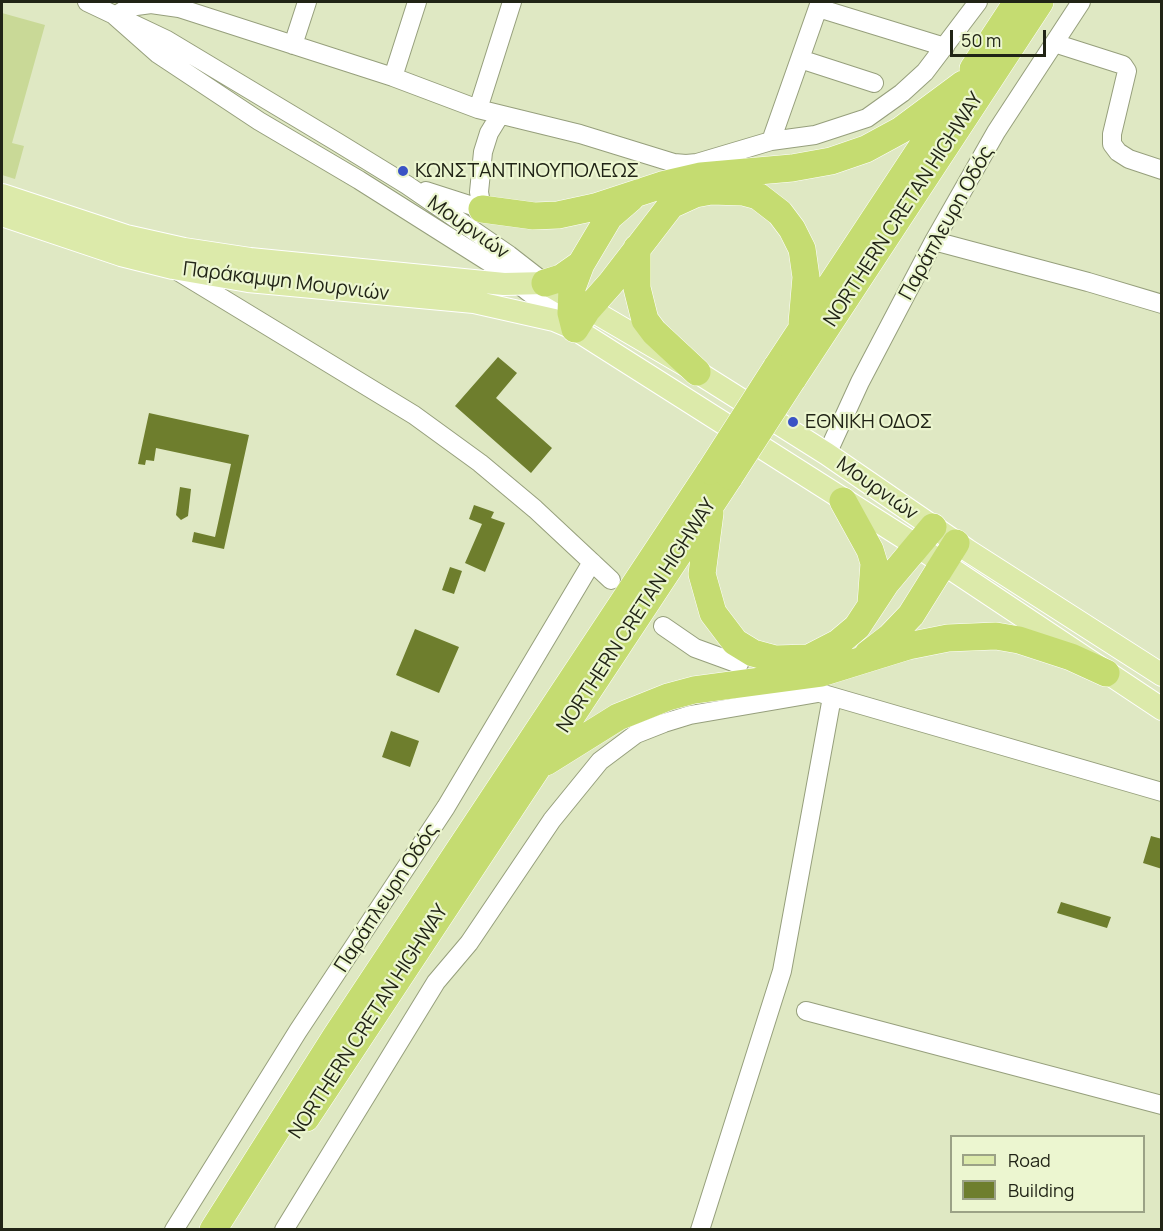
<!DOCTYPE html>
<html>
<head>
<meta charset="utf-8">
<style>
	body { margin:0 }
	#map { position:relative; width:1163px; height:1231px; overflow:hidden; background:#dfe8c3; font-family:Manrope,sans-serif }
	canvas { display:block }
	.frame { position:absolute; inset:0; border:3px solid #212416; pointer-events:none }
	.legend { position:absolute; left:950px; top:1135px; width:195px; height:78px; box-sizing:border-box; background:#ecf6d0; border:2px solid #9ba286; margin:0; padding:8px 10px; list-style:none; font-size:18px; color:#212416 }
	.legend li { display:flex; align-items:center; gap:12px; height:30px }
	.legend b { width:30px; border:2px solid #9ba286 }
	.scale { position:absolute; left:950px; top:30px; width:96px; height:27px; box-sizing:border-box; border:3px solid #212416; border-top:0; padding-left:8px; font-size:18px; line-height:21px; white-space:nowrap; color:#212416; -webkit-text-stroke:4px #ecf6d0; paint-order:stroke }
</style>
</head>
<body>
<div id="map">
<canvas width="1163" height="1231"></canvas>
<div class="frame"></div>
<ul class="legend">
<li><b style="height:8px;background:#dceaaa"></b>Road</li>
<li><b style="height:16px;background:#6e7e2d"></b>Building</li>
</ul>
<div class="scale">50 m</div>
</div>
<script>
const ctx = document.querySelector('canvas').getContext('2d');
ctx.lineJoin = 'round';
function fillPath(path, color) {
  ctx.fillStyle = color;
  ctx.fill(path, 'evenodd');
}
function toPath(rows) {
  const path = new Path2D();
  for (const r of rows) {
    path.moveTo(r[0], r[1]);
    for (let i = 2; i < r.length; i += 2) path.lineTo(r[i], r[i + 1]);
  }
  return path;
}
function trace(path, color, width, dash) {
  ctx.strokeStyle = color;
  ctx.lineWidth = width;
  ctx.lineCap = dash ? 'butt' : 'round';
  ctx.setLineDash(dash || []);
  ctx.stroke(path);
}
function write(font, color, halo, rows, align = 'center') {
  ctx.font = font + ' Manrope,sans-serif';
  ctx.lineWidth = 4.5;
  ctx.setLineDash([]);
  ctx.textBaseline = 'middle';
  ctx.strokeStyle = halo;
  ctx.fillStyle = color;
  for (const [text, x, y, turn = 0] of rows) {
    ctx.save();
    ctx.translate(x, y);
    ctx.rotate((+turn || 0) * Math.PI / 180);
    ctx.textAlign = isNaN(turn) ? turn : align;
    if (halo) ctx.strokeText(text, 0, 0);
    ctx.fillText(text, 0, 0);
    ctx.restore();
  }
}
fillPath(toPath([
	[2,13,45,25,12,143,24,146,15,179,2,175]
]), '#c9d997');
fillPath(toPath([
	[498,357,517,373,496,398,552,448,531,473,455,406],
	[149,413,249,435,224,549,192,542,194,532,215,537,231,464,156,448,154,461,146,460,145,465,138,464],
	[180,487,191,489,188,516,181,520,176,515],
	[474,505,494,512,491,518,505,523,485,572,465,563,482,524,469,519],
	[450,567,462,571,454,594,442,590],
	[415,629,459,647,439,693,396,675],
	[391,731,419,741,410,767,382,757],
	[1151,836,1162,839,1162,869,1143,863],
	[1061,902,1111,917,1107,928,1057,913]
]), '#6e7e2d');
const minor = toPath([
	[87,2,167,40,337,142,407,185,509,255,545,283],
	[818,8,945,47],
	[115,16,129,7,151,4,179,8,393,77,478,109,580,134,674,163,686,164,697,163,771,141,815,135,867,118,902,93,925,72,978,2],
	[115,16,158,54,259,121,359,180,495,266,567,322],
	[1054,43,1123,65,1127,71,1112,134,1112,144,1118,152,1129,159,1162,170],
	[293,45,307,2],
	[800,59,874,83],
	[393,77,417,2],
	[478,109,512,2],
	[771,141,820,2],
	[426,191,482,209,479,192,483,152,489,133,500,115],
	[934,241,1088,282,1162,304],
	[179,272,414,415,480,463,535,509,611,580],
	[827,454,860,382,934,241,996,132,1081,2],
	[663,626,695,648,739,664],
	[820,693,1162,792],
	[806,1011,1162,1105],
	[174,1230,298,1031,446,807,592,562],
	[284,1230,436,982,469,943,552,820,600,761,636,734,664,723,690,715,818,693],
	[700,1230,782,971,832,697]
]);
const major = toPath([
	[2,195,126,236,184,249,250,259,504,284,545,283,697,372,827,454,967,550,1162,675],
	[2,215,121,255,173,268,248,281,474,302,554,320,575,329,917,546,1162,709]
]);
const highway = toPath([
	[973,69,1017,2],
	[482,209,534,216,558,215,595,207,662,185,701,176,792,168,831,161,866,149,901,130,963,84],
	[637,248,637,288,645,320,654,332,697,372],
	[545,283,561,278,581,264],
	[575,329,587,310,611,283,671,205,695,194,711,191,743,192,758,196,780,213,792,229,802,249,806,277,802,323],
	[575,329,571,313,572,288,581,264,609,217,631,198],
	[776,368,952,101],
	[792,380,1040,2],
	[843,501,870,550,874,563,871,604],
	[710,513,702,574,713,613,735,642,753,653,775,659,809,658,838,643,857,627,886,583,933,527],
	[868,654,890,637,911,615,956,543],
	[546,762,618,717,668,697,694,690,821,673,908,646,948,638,996,636,1019,640,1071,657,1106,673],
	[306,1118,730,476],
	[213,1230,336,1036,710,471]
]);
trace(minor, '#969f7c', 20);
trace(major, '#fff', 24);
trace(highway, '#fff', 28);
trace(minor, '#fff', 18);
trace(major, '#dceaaa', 22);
trace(highway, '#c5dc71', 27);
const highwayBridge = toPath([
	[710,471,776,368],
	[730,476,792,380]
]);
trace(highwayBridge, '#fff', 28, []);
trace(highwayBridge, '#c5dc71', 27);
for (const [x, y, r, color] of [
	[403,171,6,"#3a53c5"],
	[793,422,6,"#3a53c5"]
]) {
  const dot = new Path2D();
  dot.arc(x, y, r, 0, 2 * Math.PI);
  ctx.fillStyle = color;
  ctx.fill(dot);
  trace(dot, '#ecf6d0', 2);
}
write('20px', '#212416', '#ecf6d0', [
	["ΚΩΝΣΤΑΝΤΙΝΟΥΠΟΛΕΩΣ",415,171],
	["ΕΘΝΙΚΗ ΟΔΟΣ",805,422]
], 'left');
write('20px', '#212416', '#ecf6d0', [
	["NORTHERN CRETAN HIGHWAY",904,210,-57],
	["Παράπλευρη Οδός",947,223,-61],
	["Μουρνιών",468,228,35],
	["Παράκαμψη Μουρνιών",286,282,7],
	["Μουρνιών",877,489,35],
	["NORTHERN CRETAN HIGHWAY",637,616,-57],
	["Παράπλευρη Οδός",387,898,-57],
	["NORTHERN CRETAN HIGHWAY",369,1022,-57]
]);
</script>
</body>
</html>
